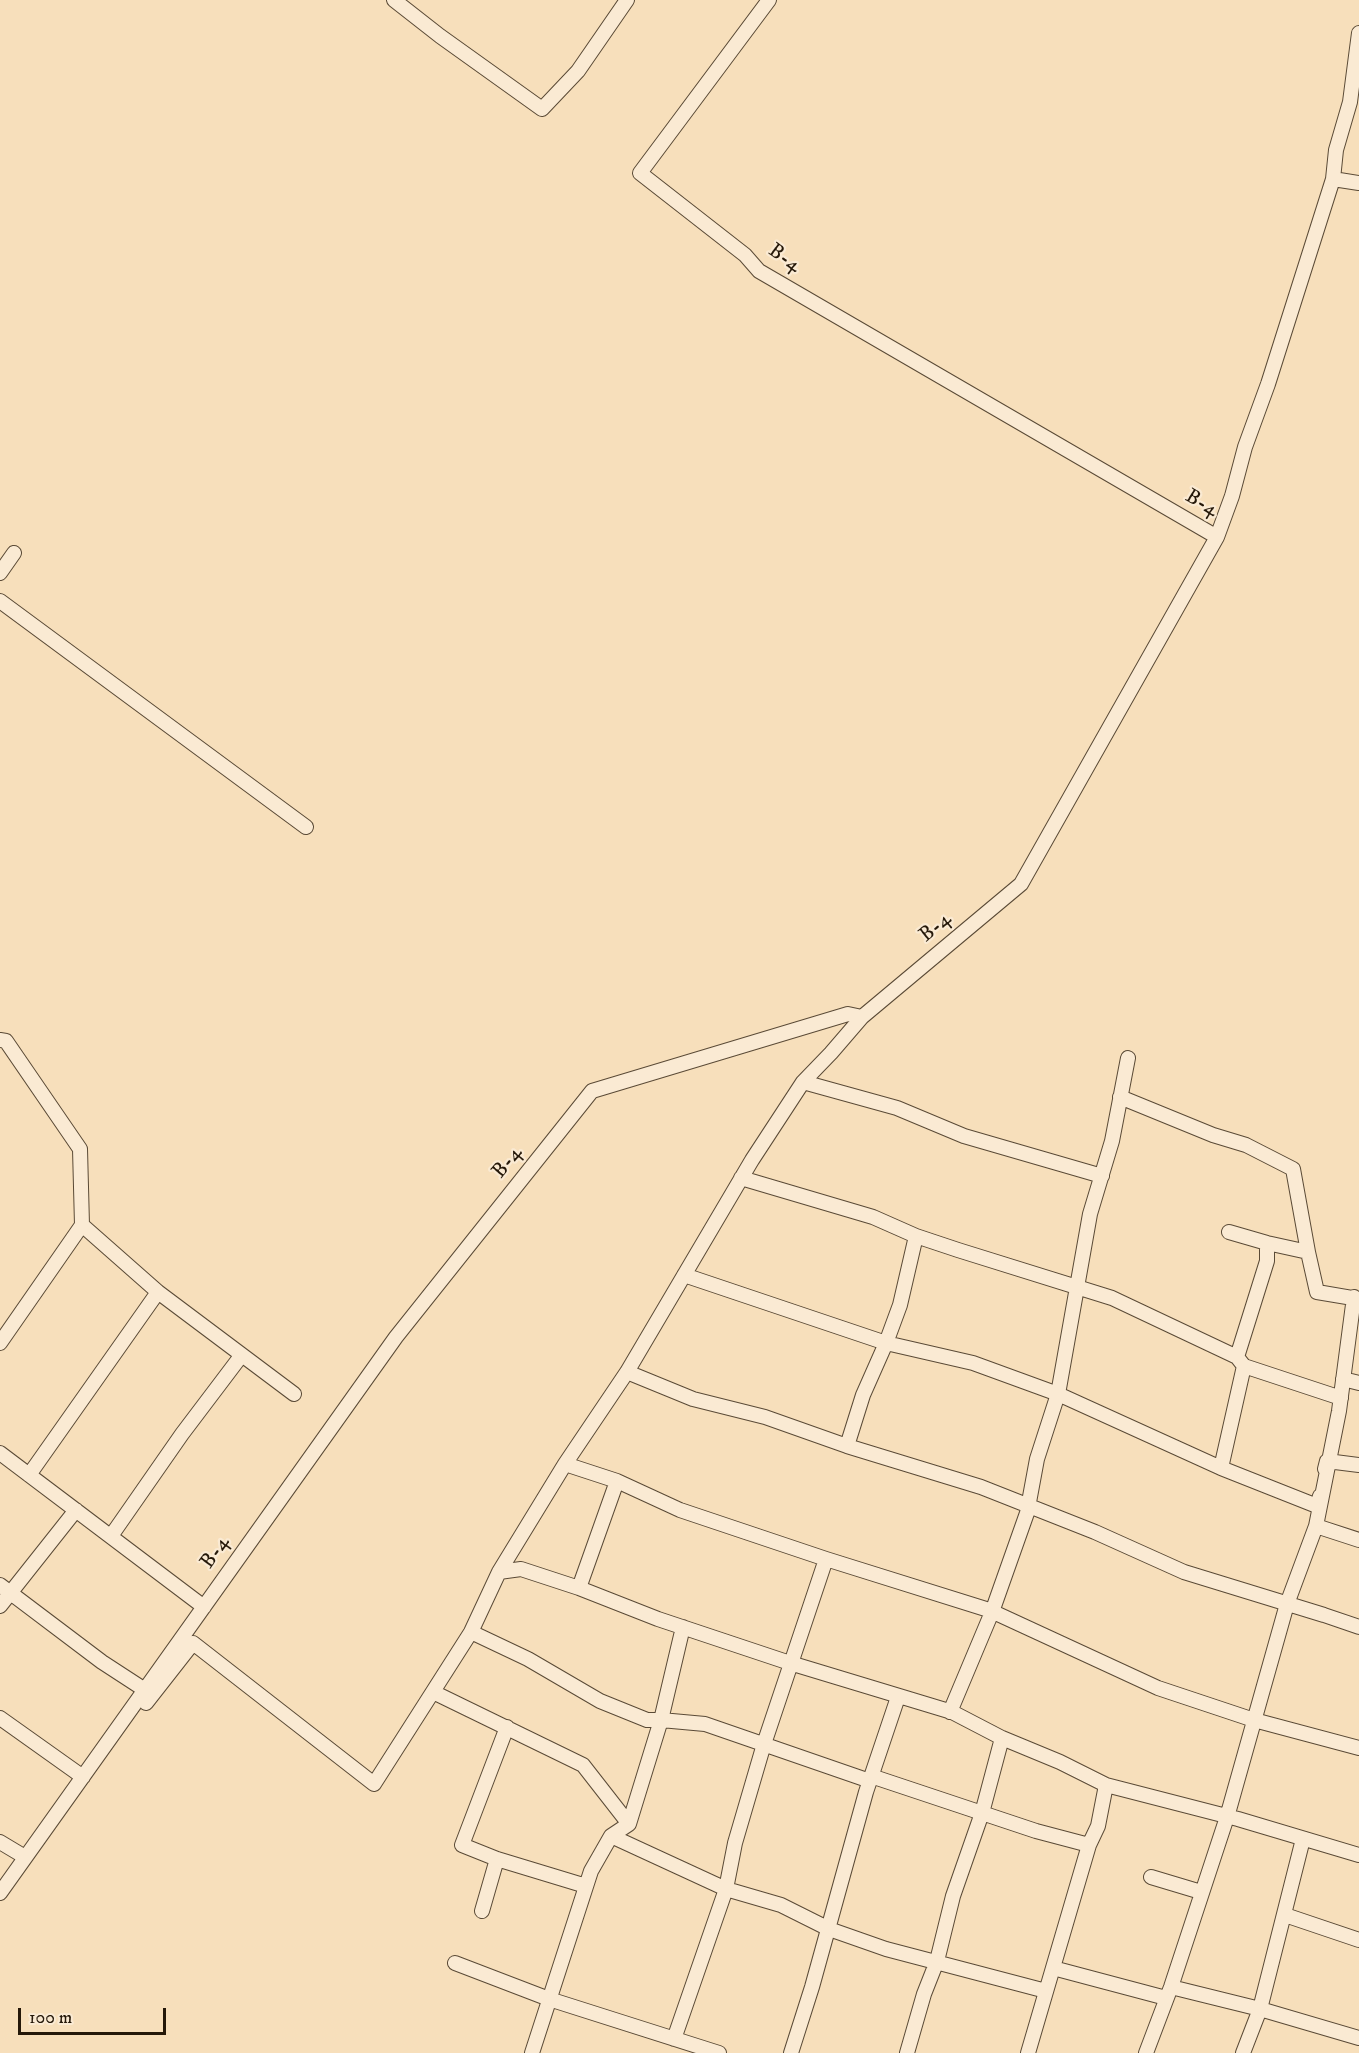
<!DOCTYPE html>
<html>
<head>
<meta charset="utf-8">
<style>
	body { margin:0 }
	#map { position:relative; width:1359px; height:2053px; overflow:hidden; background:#f7dfbb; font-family:"IM FELL DW Pica",serif }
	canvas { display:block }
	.scale { position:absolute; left:18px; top:2008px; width:148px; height:27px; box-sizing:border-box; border:3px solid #251809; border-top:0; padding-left:8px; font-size:18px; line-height:21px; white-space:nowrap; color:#251809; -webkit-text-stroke:4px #faead3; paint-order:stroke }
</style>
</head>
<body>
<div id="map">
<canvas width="1359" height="2053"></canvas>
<div class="scale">100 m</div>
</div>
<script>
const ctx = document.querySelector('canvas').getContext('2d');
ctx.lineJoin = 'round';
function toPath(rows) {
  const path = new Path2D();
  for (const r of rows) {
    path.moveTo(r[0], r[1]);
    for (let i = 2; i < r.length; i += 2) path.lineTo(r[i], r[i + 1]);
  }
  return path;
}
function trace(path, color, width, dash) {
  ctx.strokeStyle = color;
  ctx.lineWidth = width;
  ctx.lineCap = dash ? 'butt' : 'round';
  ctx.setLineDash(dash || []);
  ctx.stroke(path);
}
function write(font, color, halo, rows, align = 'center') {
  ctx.font = font + ' "IM FELL DW Pica",serif';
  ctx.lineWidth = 4.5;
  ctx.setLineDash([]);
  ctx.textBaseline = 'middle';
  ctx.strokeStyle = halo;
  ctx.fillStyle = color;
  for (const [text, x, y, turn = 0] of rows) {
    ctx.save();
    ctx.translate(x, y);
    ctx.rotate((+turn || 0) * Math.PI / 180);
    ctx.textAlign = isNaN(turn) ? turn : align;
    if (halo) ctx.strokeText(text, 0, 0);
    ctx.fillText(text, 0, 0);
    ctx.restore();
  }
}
const minor = toPath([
	[394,0,440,36,542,109,578,71,627,0],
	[1333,179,1359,183],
	[1217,537,1232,496,1245,447,1268,384,1333,179,1336,150,1350,102,1359,33],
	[0,573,14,553],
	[0,601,306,827],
	[0,1040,6,1041,80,1149,82,1225,0,1343],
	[803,1082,897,1108,964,1136,1102,1176],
	[1120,1097,1213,1135,1246,1145,1293,1169,1308,1252],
	[741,1178,873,1217,916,1236,958,1250,1112,1298,1237,1357,1244,1366,1341,1398],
	[82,1225,158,1292,294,1394],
	[1229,1232,1267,1243,1308,1252,1317,1292,1359,1299],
	[684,1275,886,1343,973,1363,1058,1394,1221,1468,1317,1506,1320,1496],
	[1237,1357,1267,1261,1267,1243],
	[627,1372,693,1399,765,1417,847,1446,981,1487,1095,1532,1184,1572,1324,1615,1359,1627],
	[1343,1379,1359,1383],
	[847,1446,863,1395,886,1343,900,1305,916,1236],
	[0,1453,204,1607],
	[565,1464,617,1481,680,1510,826,1559,989,1610,1158,1688,1254,1720,1359,1748],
	[1221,1468,1244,1366],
	[1325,1469,1327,1461,1359,1465],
	[29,1475,158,1292],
	[1316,1526,1359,1540],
	[111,1536,182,1434,241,1356],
	[499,1572,521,1569,579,1588,658,1619,790,1663,952,1712,1002,1738,1060,1762,1106,1785,1238,1819,1359,1855],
	[0,1585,102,1662,145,1690],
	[579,1588,617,1481],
	[0,1606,76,1510],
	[471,1632,528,1659,600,1701,647,1720,661,1720,705,1724,870,1781],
	[433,1692,583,1765,629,1824],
	[146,1703,193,1643,374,1784,471,1632,499,1572,565,1464,627,1372,752,1160,803,1082,831,1053,862,1017],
	[950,1712,992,1612,1027,1513,1037,1459,1058,1394,1090,1214,1112,1141,1128,1058],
	[0,1718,83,1777],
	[507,1727,462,1845,497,1859,586,1886],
	[871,1776,1036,1831,1089,1845],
	[611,1836,726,1889,781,1905,829,1929,886,1949,1046,1991],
	[0,1842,25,1857],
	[1151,1877,1201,1892],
	[0,1893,396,1337,592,1091,848,1014,862,1017,1021,884,1217,537,759,271,745,255,640,173,769,0],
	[482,1911,497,1859],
	[1285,1915,1359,1940],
	[455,1963,549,1999,719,2053],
	[1053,1968,1166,1998],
	[1171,1987,1260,2009,1359,2038],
	[674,2039,726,1889,735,1843,764,1744,826,1559],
	[532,2053,591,1871,611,1836,629,1824,661,1720,683,1627],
	[791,2053,812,1987,866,1792,898,1697],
	[907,2053,924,1994,937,1961,953,1896,982,1813,1002,1738],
	[1028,2053,1089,1845,1098,1826,1106,1785],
	[1146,2053,1171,1987,1227,1817,1287,1604,1316,1526,1339,1411,1354,1297],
	[1243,2053,1260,2009,1303,1839]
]);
trace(minor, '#5a4a36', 16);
trace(minor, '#faead3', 14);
write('21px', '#251809', '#faead3', [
	["B-4",784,259,35],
	["B-4",1201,504,30],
	["B-4",936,928,-40],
	["B-4",508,1163,-51],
	["B-4",216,1553,-55]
]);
</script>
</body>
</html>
